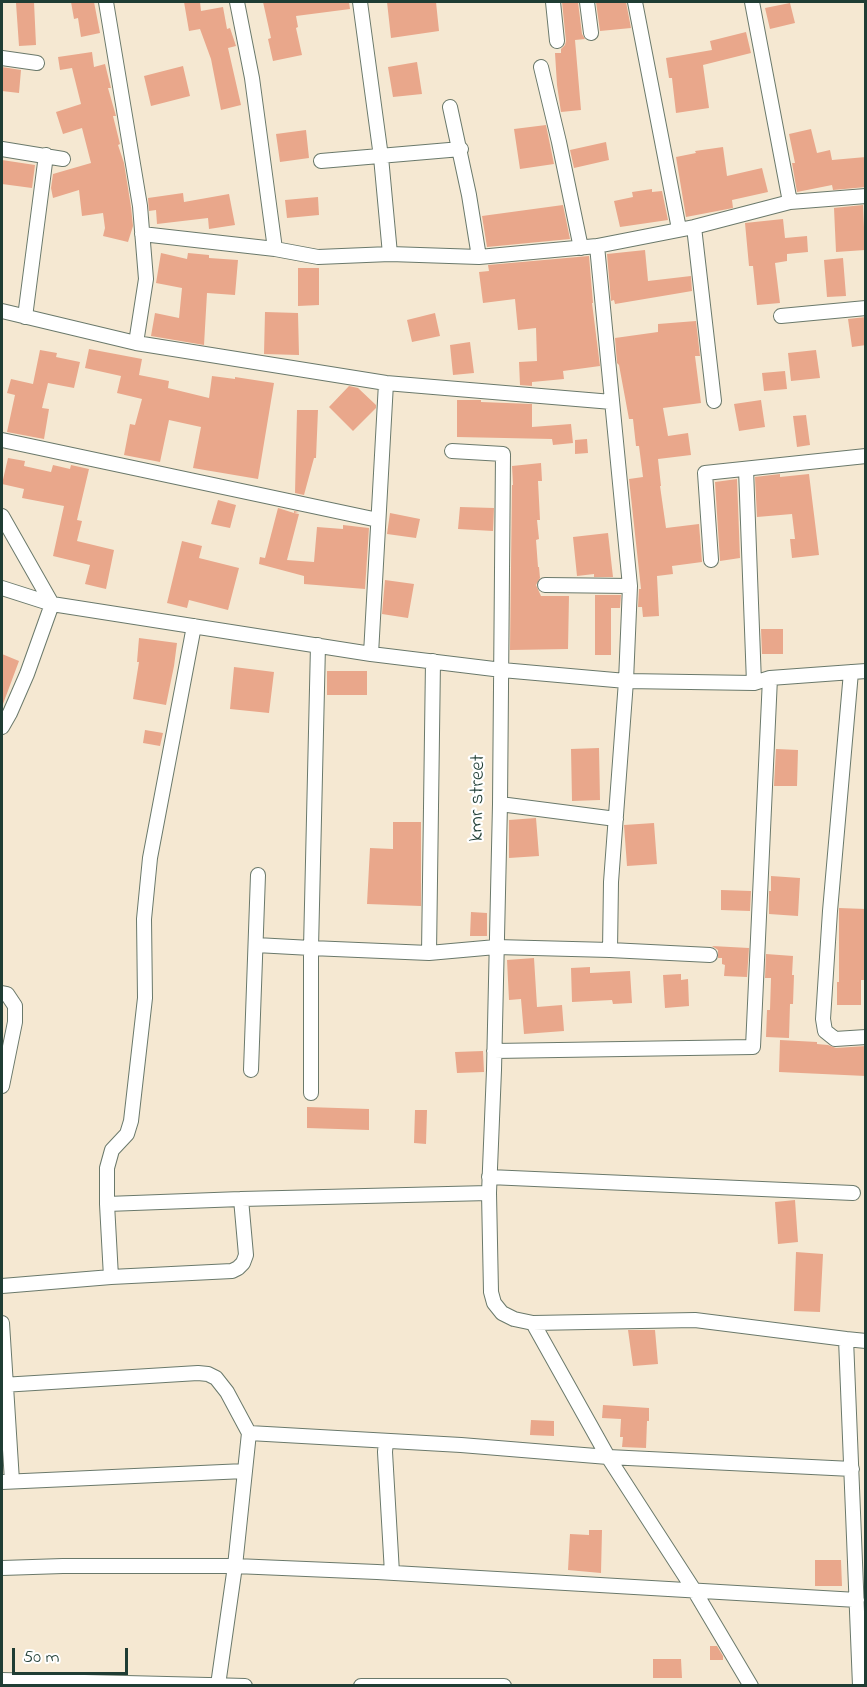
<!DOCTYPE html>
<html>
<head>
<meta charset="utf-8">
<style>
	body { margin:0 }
	#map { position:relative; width:867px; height:1687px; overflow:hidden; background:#f5e8d2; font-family:"Indie Flower",sans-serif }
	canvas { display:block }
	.frame { position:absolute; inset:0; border:3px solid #1f3d34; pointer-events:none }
	.scale { position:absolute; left:12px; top:1648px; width:116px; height:27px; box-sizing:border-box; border:3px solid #1f3d34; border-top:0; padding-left:8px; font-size:18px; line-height:21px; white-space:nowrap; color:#1f3d34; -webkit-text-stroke:4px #fff; paint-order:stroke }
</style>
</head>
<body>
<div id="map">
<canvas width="867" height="1687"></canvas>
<div class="frame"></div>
<div class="scale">50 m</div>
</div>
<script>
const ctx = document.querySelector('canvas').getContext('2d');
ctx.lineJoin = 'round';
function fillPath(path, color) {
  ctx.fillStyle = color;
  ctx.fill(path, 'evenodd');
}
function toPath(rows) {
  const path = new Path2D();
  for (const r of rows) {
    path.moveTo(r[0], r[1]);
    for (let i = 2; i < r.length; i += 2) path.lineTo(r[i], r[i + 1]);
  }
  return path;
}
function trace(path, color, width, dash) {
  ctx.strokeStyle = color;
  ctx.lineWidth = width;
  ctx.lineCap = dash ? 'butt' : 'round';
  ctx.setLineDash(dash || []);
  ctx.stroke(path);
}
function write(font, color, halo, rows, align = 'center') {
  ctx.font = font + ' "Indie Flower",sans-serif';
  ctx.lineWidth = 4.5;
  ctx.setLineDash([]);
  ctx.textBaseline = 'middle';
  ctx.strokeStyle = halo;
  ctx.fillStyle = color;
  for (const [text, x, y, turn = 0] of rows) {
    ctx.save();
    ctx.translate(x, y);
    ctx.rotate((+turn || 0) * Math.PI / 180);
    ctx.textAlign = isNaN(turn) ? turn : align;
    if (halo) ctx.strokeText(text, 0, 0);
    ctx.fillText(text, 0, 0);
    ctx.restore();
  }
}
fillPath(toPath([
	[34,2,36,45,19,46,16,3],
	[71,2,94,2,100,33,81,37,78,18,74,19],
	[184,2,200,2,201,11,223,7,227,29,230,28,236,46,228,48,241,105,221,110,211,59,200,29,189,31],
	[263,2,349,2,350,9,296,16,298,27,296,28,302,55,273,61,268,39,271,38],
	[387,2,436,2,439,31,391,38],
	[562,2,578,2,582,34,585,39,575,40,581,110,561,112,557,85,555,53,561,53,561,49,565,45,566,41],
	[596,2,626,2,631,28,600,31],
	[790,3,795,23,770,29,765,8],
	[746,32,751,53,703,65,709,108,676,113,672,78,669,78,666,58,712,50,710,41],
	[92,52,94,67,105,64,111,88,108,88,116,116,113,116,120,144,118,145,124,163,131,207,133,226,128,242,103,236,105,228,103,213,82,216,79,190,53,198,51,188,53,174,91,163,82,128,63,134,56,112,81,104,72,68,60,70,58,57],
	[417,62,422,94,393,97,388,67],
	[183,66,190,96,151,106,144,76],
	[2,67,21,70,19,93,2,91],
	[546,125,554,164,520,169,514,129],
	[811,129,817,153,830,150,832,160,866,157,866,187,833,190,832,185,797,192,792,163,795,163,789,134],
	[306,130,309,158,280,162,276,134],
	[606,142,609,160,574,168,570,150],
	[723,147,727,176,762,168,768,192,732,200,733,208,686,217,676,157,696,153,695,151],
	[2,160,35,165,32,188,2,184],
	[652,189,652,192,662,191,668,220,620,227,614,201,633,197,632,192],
	[183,193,184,202,229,194,235,225,209,229,208,218,157,224,156,210,149,211,148,198],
	[318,197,319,215,287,218,285,200],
	[563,205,570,239,487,247,482,216],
	[863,205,865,250,836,252,834,208],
	[783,219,785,238,807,236,808,252,787,254,787,261,775,263,780,303,757,305,753,266,749,266,745,223],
	[645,250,648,281,691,276,692,291,615,304,614,300,611,301,607,254],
	[161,253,187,259,188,253,209,255,209,258,238,260,235,295,207,293,204,345,151,336,155,313,179,318,182,288,156,283],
	[589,256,593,303,592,303,600,366,563,371,564,379,532,382,532,386,520,385,519,362,537,361,536,328,518,330,515,299,483,303,479,272,489,271,488,265],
	[843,258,846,296,827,297,824,260],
	[298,268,319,268,319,305,298,306],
	[265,312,298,313,299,355,264,354],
	[435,313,440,336,412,342,407,320],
	[866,317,866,345,852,347,848,319],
	[696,321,700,356,695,356,701,403,663,408,668,436,688,433,691,455,658,459,661,486,660,486,666,528,699,524,702,562,672,566,673,574,657,576,659,616,643,617,642,607,638,607,639,589,641,589,629,479,643,477,639,446,636,446,633,419,629,419,619,365,617,363,615,338,658,332,658,324],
	[470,342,474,373,453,375,450,345],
	[89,349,142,359,139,375,169,381,168,388,209,398,212,376,235,379,235,377,274,383,258,479,193,468,201,427,169,420,160,462,124,455,130,424,135,425,142,399,117,393,121,376,85,368],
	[40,350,57,353,56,357,80,362,74,388,48,383,42,408,49,409,44,439,7,432,15,395,7,393,11,379,33,384],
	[816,350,820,378,791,381,788,353],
	[785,371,787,389,764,391,762,373],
	[349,386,358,388,376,405,376,408,353,431,329,407],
	[457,400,481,400,481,402,532,404,532,427,571,424,573,443,553,445,552,439,457,437],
	[761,400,765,427,739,431,734,404],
	[297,410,318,410,316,458,314,458,304,495,295,493],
	[806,415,810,445,797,447,793,416],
	[587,439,588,453,575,454,575,440],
	[8,458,25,461,24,466,51,472,53,465,70,469,71,465,89,469,77,520,82,521,77,541,114,550,106,589,85,584,90,565,53,556,64,506,22,498,24,489,2,484],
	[541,463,542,481,538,481,540,520,537,520,539,539,536,540,538,567,539,567,540,578,536,585,541,596,569,596,568,649,510,650,512,485,513,485,512,466],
	[780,474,780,477,809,474,819,555,792,558,790,539,795,539,792,514,757,517,755,477],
	[737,479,740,558,720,561,715,482],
	[218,500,236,505,230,528,211,524],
	[460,507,494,508,493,531,458,529],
	[278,508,294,513,294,511,299,512,294,513,299,514,287,560,314,562,317,527,343,529,343,525,369,528,365,589,304,584,304,576,259,564,260,557,265,558],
	[390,513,420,519,416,538,387,534],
	[608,533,613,577,594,577,594,574,577,576,573,537],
	[182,541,202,546,199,558,239,568,228,610,189,600,187,608,167,603],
	[385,580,414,584,408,618,382,614],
	[595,595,621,595,620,608,611,608,611,655,595,655],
	[761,629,783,629,783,654,762,654],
	[139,638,177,643,174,666,166,705,133,699,139,662,137,662],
	[2,654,19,661,3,704,2,704],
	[234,667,274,672,269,713,230,709],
	[327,671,367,671,367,695,327,695],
	[145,730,163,733,160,746,143,743],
	[599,748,600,800,572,801,571,749],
	[776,749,798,750,797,786,774,786],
	[536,818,539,856,509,858,509,820],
	[393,822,421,822,421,906,367,904,370,848,393,849],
	[654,823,657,864,627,866,624,825],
	[771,876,800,878,798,916,769,914,769,891,771,891],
	[721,890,751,891,750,911,721,910],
	[839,908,866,909,865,980,861,980,861,1005,837,1005,837,982,839,982],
	[471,912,487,913,487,936,470,936],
	[712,946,749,948,747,977,724,976,725,965,722,964,722,958,718,958,718,950],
	[766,954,793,956,792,975,794,975,793,1004,790,1004,789,1038,766,1037,767,1010,770,1010,771,978,765,978],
	[534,958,537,1007,562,1005,564,1031,524,1034,521,999,509,1000,507,960],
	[590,967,590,973,630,971,632,1003,613,1004,612,1000,572,1002,571,968],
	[681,974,681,980,688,979,689,1006,665,1008,663,975],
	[780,1040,817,1042,817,1044,828,1045,836,1048,866,1046,866,1076,779,1072],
	[483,1051,484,1072,457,1073,455,1052],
	[307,1107,369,1109,369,1130,307,1128],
	[415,1110,427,1110,426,1144,414,1143],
	[795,1200,798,1242,778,1244,775,1202],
	[796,1252,823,1254,820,1312,794,1311],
	[628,1330,655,1330,658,1364,633,1366],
	[603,1405,649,1408,649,1421,647,1421,646,1448,622,1447,623,1437,620,1437,621,1419,602,1418],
	[531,1420,554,1421,554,1436,530,1435],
	[589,1530,602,1530,601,1573,568,1570,570,1534,589,1535],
	[815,1560,841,1560,842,1586,815,1586],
	[710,1646,717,1646,723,1656,723,1660,710,1660],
	[653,1659,681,1659,682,1678,653,1678]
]), '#e9a78b');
const street = toPath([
	[106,2,140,206,146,279,136,343],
	[237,2,252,78,275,249],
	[360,2,381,157,390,254],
	[553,2,557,41],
	[587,2,591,33],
	[635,2,679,229],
	[752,2,790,202],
	[2,58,37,63],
	[541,67,559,142,581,248],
	[450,107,469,195,479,257,597,246,694,227,790,202,866,196],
	[2,149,63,159],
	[321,161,461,149],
	[694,227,714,401],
	[142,234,275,249,318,257,390,254,479,257],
	[597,246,630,586,626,681,611,882,610,950],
	[2,311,136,343,386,383,612,402],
	[781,316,866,308],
	[25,317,46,155],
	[2,440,378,520],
	[452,451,503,454,500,804,494,1070,489,1193],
	[746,469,754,683],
	[2,516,52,604,27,674,10,713,2,727],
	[711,560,705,473,866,456],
	[545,585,630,586],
	[2,588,52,604,371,654,502,670,626,681,754,683,770,678,866,671],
	[318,645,311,948,429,953,496,947,610,950,710,955],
	[371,654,386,383],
	[851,672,830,911,823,1019,825,1031,835,1039,866,1037],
	[500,804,616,819],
	[256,945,311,948,311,1093],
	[429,953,433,661],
	[2,993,7,994,15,1006,15,1022,2,1086],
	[494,1051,753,1047,770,678],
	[251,1070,258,875],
	[489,1177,853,1193],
	[107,1204,241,1199,489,1193,491,1292,494,1303,502,1313,514,1319,533,1323,695,1320,846,1339],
	[111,1277,107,1204,107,1168,112,1150,127,1134,131,1121,145,998,144,919,150,858,194,626],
	[2,1286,111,1277,232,1271,238,1268,243,1263,246,1255,241,1199],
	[2,1323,12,1481],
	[533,1323,608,1457,694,1590,751,1686],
	[2,1385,198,1373,208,1374,216,1378,227,1392,249,1433,235,1566,218,1685],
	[249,1433,461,1445,608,1457,852,1469],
	[386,1441,385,1452,392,1573],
	[2,1482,245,1471],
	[2,1568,63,1566,235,1566,377,1572,857,1600],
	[2,1680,208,1685],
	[209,1685,245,1686],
	[361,1686,504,1686],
	[860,1686,846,1339,866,1341]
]);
trace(street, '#6a796b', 16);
trace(street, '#fff', 14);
write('21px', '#1f3d34', '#fff', [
	["kmr street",479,798,-89]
]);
</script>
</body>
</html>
